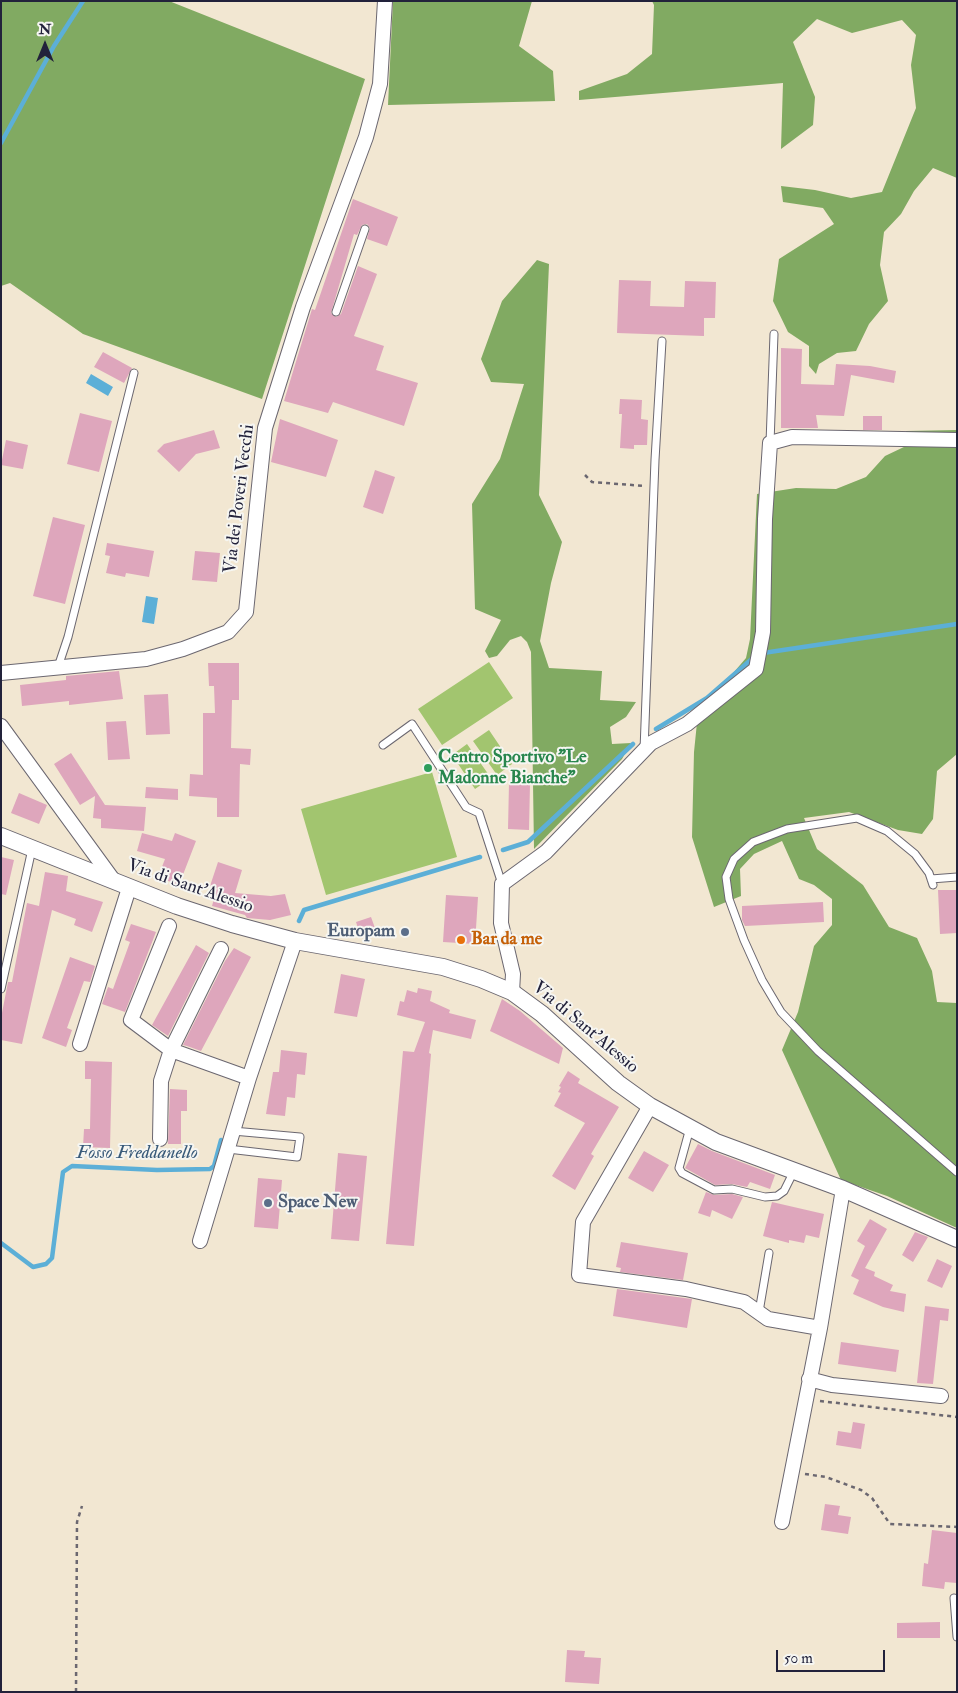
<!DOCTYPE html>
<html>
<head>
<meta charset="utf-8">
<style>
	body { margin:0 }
	#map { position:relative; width:958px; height:1693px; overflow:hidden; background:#f2e7d2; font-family:"IM FELL Double Pica",serif }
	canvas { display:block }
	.frame { position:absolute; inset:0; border:2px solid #22223b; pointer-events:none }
	.north { position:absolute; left:20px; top:20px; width:50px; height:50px; -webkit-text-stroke:4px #f6f6f2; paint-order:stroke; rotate:0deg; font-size:14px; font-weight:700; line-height:20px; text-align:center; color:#22223b }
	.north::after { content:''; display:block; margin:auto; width:18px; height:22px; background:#22223b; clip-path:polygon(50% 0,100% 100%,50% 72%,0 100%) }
	.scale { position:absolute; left:776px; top:1650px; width:109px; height:22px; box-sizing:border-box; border:2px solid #22223b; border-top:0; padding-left:6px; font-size:15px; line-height:18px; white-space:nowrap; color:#22223b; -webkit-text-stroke:4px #f6f6f2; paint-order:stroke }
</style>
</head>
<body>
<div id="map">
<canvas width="958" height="1693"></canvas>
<div class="frame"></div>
<div class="north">N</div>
<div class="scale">50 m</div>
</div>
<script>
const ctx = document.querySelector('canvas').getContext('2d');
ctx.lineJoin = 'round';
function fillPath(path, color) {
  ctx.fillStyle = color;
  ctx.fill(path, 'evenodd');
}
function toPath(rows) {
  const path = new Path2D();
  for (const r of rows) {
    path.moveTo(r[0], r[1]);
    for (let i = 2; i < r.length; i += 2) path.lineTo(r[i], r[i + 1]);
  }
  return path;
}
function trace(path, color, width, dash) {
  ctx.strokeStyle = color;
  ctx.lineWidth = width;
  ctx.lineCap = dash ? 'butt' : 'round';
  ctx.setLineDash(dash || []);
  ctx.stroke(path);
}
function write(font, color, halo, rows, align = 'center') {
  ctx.font = font + ' "IM FELL Double Pica",serif';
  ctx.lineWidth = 4;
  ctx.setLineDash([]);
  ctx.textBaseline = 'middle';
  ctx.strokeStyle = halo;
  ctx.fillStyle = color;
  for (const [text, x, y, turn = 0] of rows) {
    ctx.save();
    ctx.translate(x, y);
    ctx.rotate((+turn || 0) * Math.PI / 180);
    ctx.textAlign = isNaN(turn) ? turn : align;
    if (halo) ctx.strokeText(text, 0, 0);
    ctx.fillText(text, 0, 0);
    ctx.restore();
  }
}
fillPath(toPath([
	[489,662,513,698,442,745,418,709],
	[489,730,512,764,497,775,473,741],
	[467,744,491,778,475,789,452,755],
	[432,772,457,857,326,895,301,809]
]), '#a2c56f');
fillPath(toPath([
	[1,1,169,1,365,79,262,399,83,334,10,283,1,286],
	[393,1,532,1,519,46,553,71,555,101,388,105],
	[652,1,957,1,957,178,933,168,914,191,901,214,884,232,880,265,888,301,869,324,856,351,837,353,819,364,816,374,809,366,809,346,788,332,773,301,779,259,834,224,823,208,783,202,781,186,815,190,851,198,882,192,916,108,911,65,916,35,902,20,852,33,817,19,793,42,815,97,813,125,781,149,783,83,579,100,579,91,627,74,652,54,654,5],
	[537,260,549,264,539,495,562,542,551,583,540,641,549,668,602,671,600,700,636,702,626,717,610,727,612,744,631,743,622,759,534,849,531,652,527,642,521,636,510,640,497,656,489,658,485,651,501,620,475,609,472,504,500,459,524,384,491,382,481,359,502,301],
	[957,430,957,754,937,771,933,819,922,834,898,830,849,812,804,818,817,849,863,885,889,927,917,938,932,971,937,1002,957,1003,957,1228,887,1196,841,1180,782,1050,798,1012,814,946,832,925,832,899,814,885,799,879,782,841,754,854,740,869,741,896,714,907,692,837,694,752,699,703,728,679,746,658,750,639,757,494,796,488,836,489,866,477,885,456,906,446,906,431]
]), '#81aa62');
fillPath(toPath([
	[91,374,113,387,108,396,86,383],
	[146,596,158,598,154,624,142,622]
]), '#5cafd7');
trace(toPath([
	[1,143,54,46,83,1],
	[763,653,957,624],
	[656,729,707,698,754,657],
	[503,850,528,842,633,744],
	[299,921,304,910,480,857],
	[1,1243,33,1267,46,1264,52,1258,63,1172,72,1166,157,1170,210,1169,214,1166,221,1140]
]), '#5cafd7', 4.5);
fillPath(toPath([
	[353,199,398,217,387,246,367,239,370,228,367,224,362,225,357,235,354,234,331,313,336,317,341,314,358,266,377,274,354,336,384,346,376,370,418,383,404,426,333,402,328,413,284,401,312,309,315,310],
	[619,280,651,281,650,306,684,307,685,281,716,282,715,318,704,318,704,336,617,333],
	[781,348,802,349,801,384,834,385,836,364,870,366,896,371,894,383,851,375,844,416,816,415,818,428,781,428],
	[103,352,132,368,124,383,94,367],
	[620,399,642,400,641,419,648,420,647,445,634,445,634,449,620,448,622,414,619,414],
	[80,413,112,421,99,472,67,464],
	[863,416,882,416,882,430,863,430],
	[280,419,338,440,326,477,271,462],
	[214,430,220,448,196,454,179,472,157,451,164,444],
	[6,440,28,445,23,469,1,465],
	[375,470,395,477,383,514,363,507],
	[53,517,85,525,65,604,33,596],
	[107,543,154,551,149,577,126,573,125,577,106,573,110,556,105,555],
	[195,551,220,553,217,582,192,580],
	[208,663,239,663,239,700,232,700,231,748,251,749,250,765,240,764,239,817,217,817,217,798,189,796,190,774,203,775,203,713,215,713,214,686,209,686],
	[119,671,123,699,69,705,69,701,22,706,20,685,66,680,66,676],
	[168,694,170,734,146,735,144,695],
	[126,721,130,759,108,760,106,722],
	[71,753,105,805,146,807,144,831,101,828,101,819,93,818,95,796,80,805,54,764],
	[509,783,530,784,529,830,508,829],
	[146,787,178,789,178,800,145,798],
	[19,793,47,805,39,824,11,813],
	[142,833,172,841,175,833,196,841,179,885,158,877,165,859,137,851],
	[1,857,14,860,6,895,1,894],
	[218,862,242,870,235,893,271,896,285,894,291,915,270,920,247,918,245,915,212,906,217,888,210,886],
	[45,872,68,876,66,891,103,902,92,932,74,925,76,919,52,910,22,1044,1,1040,1,1018,8,982,12,982,27,903,39,906],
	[938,890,957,890,957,933,940,934],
	[446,895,478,897,475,944,443,942],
	[823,902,824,922,745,926,742,920,742,906],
	[371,917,375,928,360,934,356,922],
	[131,924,156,932,125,1012,102,1004,108,987,113,989,130,942,125,940],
	[196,945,209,953,168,1036,152,1025],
	[234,948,251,957,201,1051,187,1046,183,1045,225,961],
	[70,957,95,966,90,982,84,981,67,1028,72,1030,66,1047,42,1038],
	[341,974,365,979,357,1017,334,1013],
	[418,988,432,991,430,1001,450,1010,449,1013,476,1020,471,1039,433,1030,429,1053,431,1054,414,1246,386,1244,403,1051,414,1052,425,1022,397,1015,400,1001,404,1002,407,990,417,993],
	[502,999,520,1011,563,1048,559,1064,490,1031],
	[281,1050,307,1053,305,1075,297,1074,295,1098,287,1097,285,1116,266,1114,273,1072,279,1072],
	[85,1061,112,1062,110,1148,83,1147,84,1129,90,1129,91,1079,85,1079],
	[568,1071,580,1079,578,1083,619,1107,591,1154,594,1156,575,1190,552,1176,585,1123,554,1106,561,1093,558,1092,561,1087,559,1086],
	[170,1089,187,1090,187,1111,181,1111,181,1144,168,1144],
	[698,1144,712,1151,775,1175,770,1189,750,1182,747,1187,732,1184,715,1185,685,1168],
	[644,1151,669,1165,653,1192,628,1178],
	[338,1153,367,1156,359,1241,331,1239],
	[258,1178,282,1180,278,1229,254,1227],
	[706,1192,714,1195,732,1194,743,1197,732,1219,712,1210,710,1217,698,1213],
	[772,1202,824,1214,819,1238,806,1235,804,1243,789,1240,789,1243,763,1236],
	[870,1219,887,1229,865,1268,875,1272,874,1276,893,1285,890,1291,906,1294,904,1312,883,1307,853,1294,859,1280,851,1276,865,1246,857,1241],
	[915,1232,928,1237,913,1262,902,1255],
	[621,1242,688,1253,683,1280,620,1272,621,1268,616,1267],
	[937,1259,952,1266,942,1288,927,1281],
	[617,1289,692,1299,687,1328,613,1316],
	[925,1306,949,1309,948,1321,940,1320,933,1384,917,1383],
	[841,1342,899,1350,896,1372,838,1364],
	[853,1422,865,1424,861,1449,836,1445,838,1431,851,1433],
	[825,1504,840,1506,838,1515,851,1517,848,1534,821,1530],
	[932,1530,957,1533,957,1583,945,1582,944,1589,922,1586,924,1563,928,1564],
	[940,1622,940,1638,897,1638,897,1623],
	[567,1650,585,1651,584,1657,601,1658,599,1684,565,1682]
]), '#dea6bc');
const service = toPath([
	[336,312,365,229],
	[770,443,774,334],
	[58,667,68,637,134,373],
	[383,745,412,724,466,807,479,813,502,884],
	[644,750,655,460,662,341],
	[931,879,957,877],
	[933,885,929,873,915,854,887,831,857,818,787,829,753,842,734,859,726,877,729,899,744,940,762,980,781,1012,818,1051,957,1172],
	[1,989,32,849],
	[690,1128,679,1168,682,1173,714,1190,732,1189,765,1197,777,1196,784,1191,794,1171],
	[228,1149,297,1157,300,1137,233,1131],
	[759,1312,769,1253],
	[954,1598,957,1637]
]);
const minor = toPath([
	[1,673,146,659,183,649,228,632,246,612,265,428,303,307,366,137,380,84,385,1],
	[1,726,114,881],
	[169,926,131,1020,171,1050,221,949],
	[512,992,513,974,501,923,502,884,546,852,651,743,687,724,756,669,763,632,765,519,770,443,792,437,957,440],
	[80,1044,129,888],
	[650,1106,583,1222,579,1275,686,1289,744,1302,768,1319,820,1328],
	[160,1139,161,1081,171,1050,249,1078],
	[200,1241,249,1078,295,941],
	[809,1379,832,1385,941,1396],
	[782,1522,820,1328,843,1189]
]);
const tertiary = toPath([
	[1,836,177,906,232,924,295,941,443,967,481,979,512,992,542,1014,618,1083,650,1106,716,1142,843,1189,957,1239]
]);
trace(service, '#6b6770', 9);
trace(minor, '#6b6770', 16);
trace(tertiary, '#6b6770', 18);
trace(toPath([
	[585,475,592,482,645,486],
	[820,1401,957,1417],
	[805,1474,826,1477,861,1490,872,1498,890,1524,957,1527],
	[76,1692,77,1522,82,1506]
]), '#6b6770', 2.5, [4, 4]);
trace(service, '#fff', 7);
trace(minor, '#fff', 14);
trace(tertiary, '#fff', 16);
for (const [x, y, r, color] of [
	[428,768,5,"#2e9e5b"],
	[405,932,5,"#5c6f8a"],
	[461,940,5,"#e8710a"],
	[268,1203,5,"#5c6f8a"]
]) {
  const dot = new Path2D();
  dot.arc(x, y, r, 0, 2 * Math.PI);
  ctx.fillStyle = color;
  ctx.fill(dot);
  trace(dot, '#f6f6f2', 2);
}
write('18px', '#22223b', '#f6f6f2', [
	["Via dei Poveri Vecchi",240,499,-83],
	["Via di Sant'Alessio",190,887,19],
	["Via di Sant'Alessio",585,1028,40]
]);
write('bold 18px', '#27864d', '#f6f6f2', [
	["Centro Sportivo \"Le",438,758],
	["Madonne Bianche\"",438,779]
], 'left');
write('bold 18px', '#4e5e75', '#f6f6f2', [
	["Europam",395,932],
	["Space New",278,1203,"left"]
], 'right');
write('bold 18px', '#c56008', '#f6f6f2', [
	["Bar da me",471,940]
], 'left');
write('italic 19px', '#395a79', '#f6f6f2', [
	["Fosso Freddanello",137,1154]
]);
</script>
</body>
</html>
